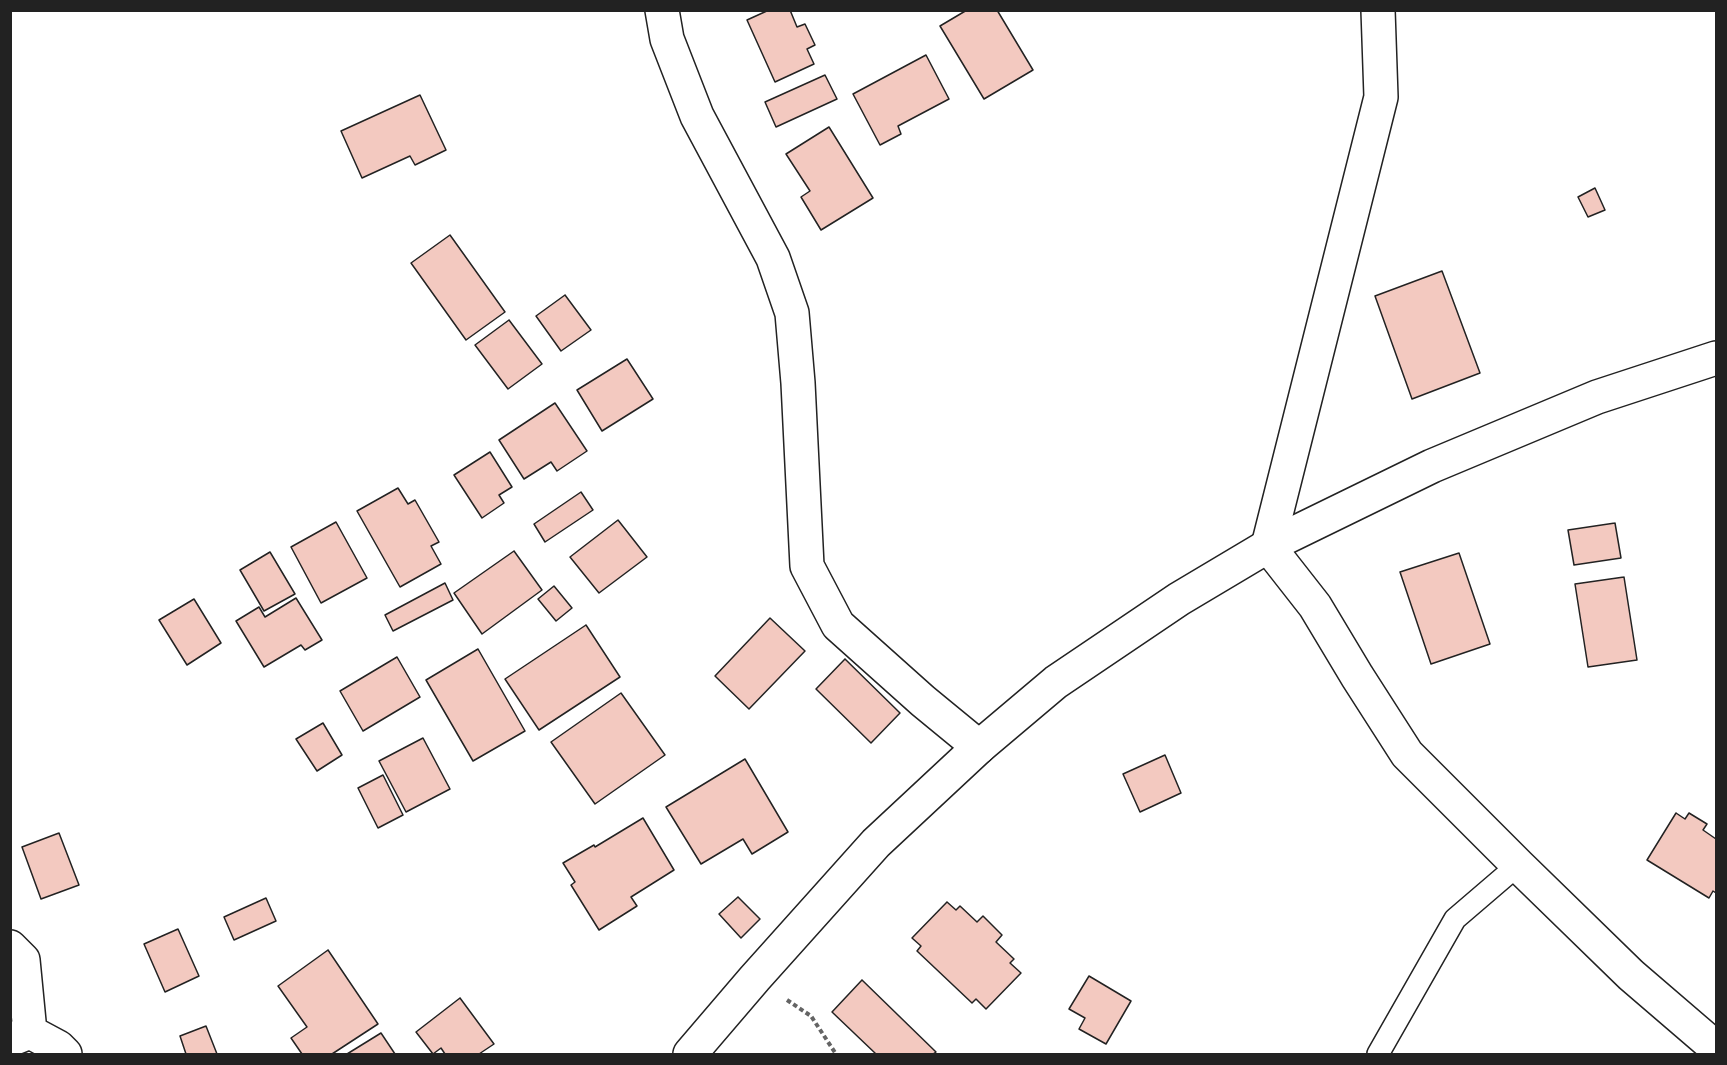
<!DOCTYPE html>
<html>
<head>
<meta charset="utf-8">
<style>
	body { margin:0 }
	#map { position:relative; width:1727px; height:1065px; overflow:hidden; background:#fff; font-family:"Exo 2",sans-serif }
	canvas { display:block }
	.frame { position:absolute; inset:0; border:12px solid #222; pointer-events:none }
</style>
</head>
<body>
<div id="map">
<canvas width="1727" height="1065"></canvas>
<div class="frame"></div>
</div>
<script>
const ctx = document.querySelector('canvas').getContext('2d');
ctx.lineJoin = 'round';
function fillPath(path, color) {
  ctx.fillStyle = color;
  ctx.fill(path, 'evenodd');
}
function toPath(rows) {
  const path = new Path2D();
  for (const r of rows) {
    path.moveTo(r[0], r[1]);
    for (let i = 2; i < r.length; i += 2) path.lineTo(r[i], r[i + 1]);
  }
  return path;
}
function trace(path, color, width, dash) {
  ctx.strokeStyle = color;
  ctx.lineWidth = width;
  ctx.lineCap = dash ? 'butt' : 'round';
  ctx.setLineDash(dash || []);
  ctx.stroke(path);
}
const building = toPath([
	[769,10,790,10,797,27,805,24,815,45,807,49,814,64,775,82,747,20,769,10],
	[967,10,997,10,1033,70,984,99,940,26,967,10],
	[926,55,949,99,898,126,901,134,880,145,853,94,926,55],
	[825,75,837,99,776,127,765,102,825,75],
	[420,95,446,150,415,165,410,156,362,178,341,131,420,95],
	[829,127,873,198,821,230,801,197,810,191,786,154,829,127],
	[1595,188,1605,210,1588,217,1578,197,1595,188],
	[450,235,505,312,466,340,411,263,450,235],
	[1442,271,1480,373,1412,399,1375,296,1442,271],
	[565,295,591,330,561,351,536,316,565,295],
	[509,320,542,364,508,389,475,345,509,320],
	[627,359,653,399,602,431,577,390,627,359],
	[555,403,587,451,557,471,551,462,524,479,499,440,555,403],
	[490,452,512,487,499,495,504,503,482,518,454,475,490,452],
	[398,488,408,504,415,500,439,542,431,546,441,564,400,587,357,511,398,488],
	[581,492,593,510,545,542,534,524,581,492],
	[618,520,647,557,599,593,570,557,618,520],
	[336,522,367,578,321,603,291,547,336,522],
	[1615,523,1621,558,1574,565,1568,530,1615,523],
	[514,551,542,590,482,634,454,593,514,551],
	[270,552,295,594,264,611,240,570,270,552],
	[1459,553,1490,644,1431,664,1400,572,1459,553],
	[1624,577,1637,660,1588,667,1575,584,1624,577],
	[445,583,453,600,393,631,385,615,445,583],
	[554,586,572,608,556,621,538,599,554,586],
	[296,598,322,640,305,650,301,645,264,667,236,621,259,607,265,617,296,598],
	[194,599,221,643,187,665,159,620,194,599],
	[770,618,805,651,749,709,715,676,770,618],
	[586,625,620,677,539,730,505,679,586,625],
	[478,649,525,731,473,761,426,680,478,649],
	[397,657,420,697,363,731,340,691,397,657],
	[845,659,900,713,871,743,816,689,845,659],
	[621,693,665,755,595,804,551,742,621,693],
	[323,723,342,755,317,771,296,739,323,723],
	[423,738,450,789,406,812,379,761,423,738],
	[1165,755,1181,793,1140,812,1123,774,1165,755],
	[745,759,788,832,752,854,743,839,701,864,666,807,745,759],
	[383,775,403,815,378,828,358,788,383,775],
	[1676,813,1685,819,1689,813,1707,824,1703,830,1716,839,1716,893,1713,891,1709,898,1647,860,1676,813],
	[643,818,674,870,631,897,637,906,599,930,571,885,575,882,563,863,594,845,595,847,643,818],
	[59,833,79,885,41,899,22,847,59,833],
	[738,897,760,919,741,938,719,914,738,897],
	[266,898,276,921,234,940,224,917,266,898],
	[947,902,956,910,960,906,977,922,983,916,1002,935,996,942,1014,959,1010,963,1021,973,986,1009,976,999,972,1003,917,951,921,946,912,938,947,902],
	[178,929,199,976,165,992,144,944,178,929],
	[328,950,378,1024,332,1054,302,1054,291,1038,307,1027,278,986,328,950],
	[1089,976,1131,1001,1106,1044,1079,1029,1085,1018,1069,1009,1089,976],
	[862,980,936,1052,933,1054,876,1054,832,1012,862,980],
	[460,998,494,1044,479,1054,445,1054,441,1048,433,1054,416,1032,460,998],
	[206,1026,217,1054,186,1054,180,1036,206,1026],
	[381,1033,395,1054,347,1054,381,1033]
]);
fillPath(building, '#f3c9c0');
trace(building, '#222', 1.5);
const service = toPath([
	[1378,1054,1455,919,1518,865]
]);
const minor = toPath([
	[662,10,667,39,697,116,773,258,792,313,798,383,807,566,838,625,923,701,979,747],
	[1378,10,1381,97,1268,546,1315,606,1357,676,1407,754,1518,865,1631,975,1716,1048],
	[10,947,23,960,30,1032],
	[10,1040,30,1032,58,1047,65,1054]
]);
const tertiary = toPath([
	[690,1054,755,978,876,843,979,747,1056,682,1179,599,1268,546,1432,466,1597,397,1716,358]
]);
trace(service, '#222', 24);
trace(minor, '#222', 36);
trace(tertiary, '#222', 36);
trace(toPath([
	[787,1000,811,1016,836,1054]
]), '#646464', 4, [4.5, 3]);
trace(service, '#fff', 21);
trace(minor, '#fff', 33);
trace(tertiary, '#fff', 33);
</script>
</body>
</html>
